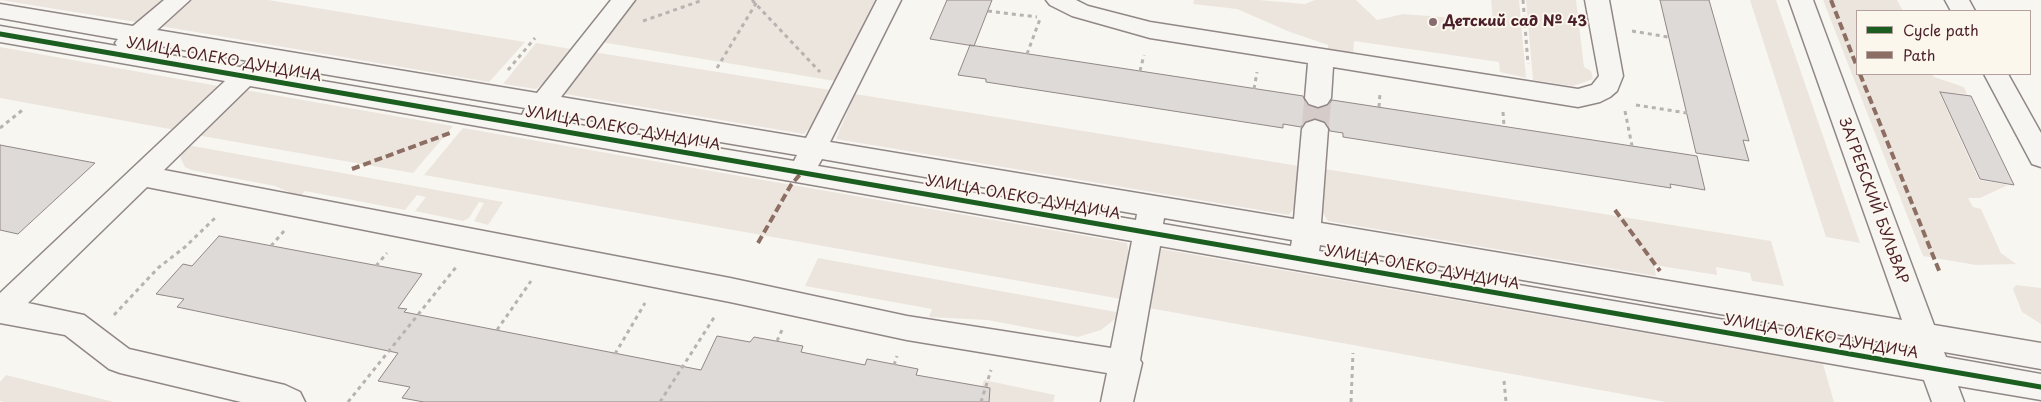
<!DOCTYPE html>
<html>
<head>
<meta charset="utf-8">
<style>
	body { margin:0 }
	#map { position:relative; width:2041px; height:402px; overflow:hidden; background:#f8f6f0; font-family:"Playpen Sans",sans-serif }
	canvas { display:block }
	.legend { position:absolute; left:1856px; top:10px; width:175px; height:65px; box-sizing:border-box; background:#fbf7ec; border:1px solid #b4a19f; margin:0; padding:6px 9px; list-style:none; font-size:15px; color:#4a1f2b }
	.legend li { display:flex; align-items:center; gap:10px; height:25px }
	.legend b { width:25px; border:1px solid #b4a19f }
</style>
</head>
<body>
<div id="map">
<canvas width="2041" height="402"></canvas>
<ul class="legend">
<li><b style="height:6px;background:#1b5e20"></b>Cycle path</li>
<li><b style="height:6px;background:#8d6e63"></b>Path</li>
</ul>
</div>
<script>
const ctx = document.querySelector('canvas').getContext('2d');
ctx.lineJoin = 'round';
function fillPath(path, color) {
  ctx.fillStyle = color;
  ctx.fill(path, 'evenodd');
}
function toPath(rows) {
  const path = new Path2D();
  for (const r of rows) {
    path.moveTo(r[0], r[1]);
    for (let i = 2; i < r.length; i += 2) path.lineTo(r[i], r[i + 1]);
  }
  return path;
}
function trace(path, color, width, dash) {
  ctx.strokeStyle = color;
  ctx.lineWidth = width;
  ctx.lineCap = dash ? 'butt' : 'round';
  ctx.setLineDash(dash || []);
  ctx.stroke(path);
}
function write(font, color, halo, rows, align = 'center') {
  ctx.font = font + ' "Playpen Sans",sans-serif';
  ctx.lineWidth = 4;
  ctx.setLineDash([]);
  ctx.textBaseline = 'middle';
  ctx.strokeStyle = halo;
  ctx.fillStyle = color;
  for (const [text, x, y, turn = 0] of rows) {
    ctx.save();
    ctx.translate(x, y);
    ctx.rotate((+turn || 0) * Math.PI / 180);
    ctx.textAlign = isNaN(turn) ? turn : align;
    if (halo) ctx.strokeText(text, 0, 0);
    ctx.fillText(text, 0, 0);
    ctx.restore();
  }
}
fillPath(toPath([
	[0,0,167,0,136,22],
	[189,0,268,0,525,42,489,82,160,26],
	[634,0,877,0,835,81,601,42],
	[1194,0,1259,0,1305,4,1315,0,1356,0,1377,20,1403,14,1493,21,1491,0,1519,0,1526,78,1500,72,1499,62,1354,41,1353,56,1328,53,1328,45,1290,32,1237,9,1193,4],
	[1526,0,1576,0,1584,67,1591,71,1593,79,1573,86,1533,80],
	[1750,0,1776,0,1860,243,1826,237],
	[1823,0,1897,0,1903,11,1857,11,1857,74,1932,74,1934,77,1964,87,1967,94,1939,92,1979,180,2008,185,1980,198,1968,198,1973,207,1981,209,2001,253,2016,264,1976,265,1923,256],
	[536,43,571,49,544,83,536,89,503,84],
	[0,47,218,86,175,130,0,98],
	[593,52,830,90,810,127,804,134,565,94,566,87],
	[245,90,453,126,413,173,196,135],
	[855,94,1299,166,1296,206,1289,215,836,139],
	[463,128,1127,243,1129,254,1121,299,424,175],
	[187,145,503,202,488,225,474,221,484,203,479,202,469,218,463,221,415,211,426,197,417,195,405,210,305,191,300,197,275,186,191,170,185,167,181,159,180,154],
	[1325,169,1771,241,1784,286,1752,281,1750,273,1716,267,1717,275,1654,265,1656,276,1328,221,1323,213],
	[1161,249,1823,364,1834,402,1666,402,1149,308],
	[818,258,1116,312,1115,319,1101,330,1078,337,987,320,929,317,932,309,805,286],
	[2016,285,2041,288,2041,324,2022,312,2013,289],
	[6,375,114,402,4,402,0,401,0,382],
	[984,380,1055,395,1053,402,977,402]
]), '#ece5de');
const building = toPath([
	[947,0,992,0,974,46,930,39,947,0],
	[1660,0,1709,0,1749,141,1743,140,1749,161,1696,153,1660,0],
	[970,45,1303,96,1307,105,1317,109,1328,106,1332,100,1697,156,1705,190,1670,184,1671,188,1343,137,1343,133,1330,131,1326,122,1316,118,1305,121,1301,127,1283,124,1283,128,986,82,986,79,958,75,970,45],
	[1940,92,1971,96,2014,185,1980,179,1940,92],
	[0,145,95,163,18,234,0,230,0,145],
	[219,236,422,274,398,308,407,309,404,312,701,370,717,336,750,342,754,337,803,346,801,352,865,365,867,359,918,369,916,375,990,388,989,402,424,402,402,398,410,387,378,381,398,353,177,307,184,299,156,294,183,264,192,266,219,236]
]);
fillPath(building, '#dedad7');
trace(building, '#918787', 1);
trace(toPath([
	[1315,129,1318,98]
]), '#d5cbc9', 27, [27, 14]);
const minor = toPath([
	[164,0,190,0,157,30,537,93,611,0,635,0,561,97,806,138,877,0,901,0,830,142,1294,219,1302,129,1306,123,1315,120,1324,123,1328,129,1321,223,1902,320,1789,0,1813,0,1934,325,2041,343,2041,369,1944,352,1946,357,2041,374,2041,400,1958,386,1964,402,1932,402,1924,380,1160,246,1140,360,1142,363,1133,402,1101,402,1107,373,907,340,730,302,147,187,28,303,84,315,129,349,285,385,300,392,305,402,241,402,120,373,109,369,65,335,0,323,0,293,225,81,0,42,0,26,117,46,115,43,118,39,0,18,0,4,133,26,164,0],
	[142,43,249,61,240,67,134,49,142,43],
	[264,64,525,108,522,115,264,71,266,68,264,64],
	[250,86,1132,241,1111,348,907,316,730,278,164,170,250,86],
	[549,113,797,155,794,161,544,119,549,113],
	[822,159,1137,214,1136,220,818,166,822,159],
	[1164,218,1292,240,1291,246,1163,224,1164,218],
	[1320,245,1911,347,1913,352,1319,251,1320,245],
	[1046,0,1076,0,1088,6,1150,22,1578,89,1592,85,1599,76,1585,0,1609,0,1623,76,1617,91,1610,97,1600,102,1578,107,1333,67,1331,98,1327,104,1318,107,1309,104,1305,98,1308,63,1150,38,1072,16,1050,5,1046,0],
	[1945,0,1969,0,1975,11,1951,11,1945,0],
	[1984,74,2008,74,2041,133,2041,167,2032,164,1984,74]
]);
trace(minor, '#918787', 3);
trace(toPath([
	[752,0,820,72],
	[1523,0,1528,64],
	[988,11,1037,17],
	[643,21,703,0],
	[1632,31,1668,37],
	[1027,54,1040,19],
	[717,68,758,0],
	[508,70,535,38],
	[1140,71,1144,55],
	[1254,89,1257,72],
	[1636,105,1687,113],
	[1379,107,1380,93],
	[1625,111,1632,146],
	[1503,112,1504,126],
	[0,128,25,108],
	[271,246,284,231],
	[376,266,387,253],
	[114,315,158,268,185,247,215,218],
	[497,330,531,281],
	[777,341,782,330],
	[615,354,645,303],
	[894,365,897,356],
	[1504,381,1506,402],
	[348,402,457,266],
	[660,402,715,316],
	[981,402,991,370],
	[1351,402,1353,353]
]), '#b8b3b1', 3, [4, 4]);
fillPath(minor, '#f6f5f1');
trace(toPath([
	[1831,0,1857,67],
	[1860,74,1940,273],
	[352,169,453,132],
	[1615,210,1660,271],
	[758,243,791,185,802,172]
]), '#8d6e63', 4, [8, 4]);
trace(toPath([
	[0,34,2041,387]
]), '#1b5e20', 5);
for (const [x, y, r, color] of [
	[1433,22,5,"#876a70"]
]) {
  const dot = new Path2D();
  dot.arc(x, y, r, 0, 2 * Math.PI);
  ctx.fillStyle = color;
  ctx.fill(dot);
  trace(dot, '#fbf7ec', 2);
}
write('bold 15px', '#4a1f2b', '#fbf7ec', [
	["Детский сад № 43",1443,22]
], 'left');
write('15px', '#4a1f2b', '#fbf7ec', [
	["УЛИЦА ОЛЕКО ДУНДИЧА",224,60,10],
	["УЛИЦА ОЛЕКО ДУНДИЧА",623,129,10],
	["УЛИЦА ОЛЕКО ДУНДИЧА",1023,198,10],
	["ЗАГРЕБСКИЙ БУЛЬВАР",1873,201,70],
	["УЛИЦА ОЛЕКО ДУНДИЧА",1422,268,10],
	["УЛИЦА ОЛЕКО ДУНДИЧА",1821,337,10]
]);
</script>
</body>
</html>
